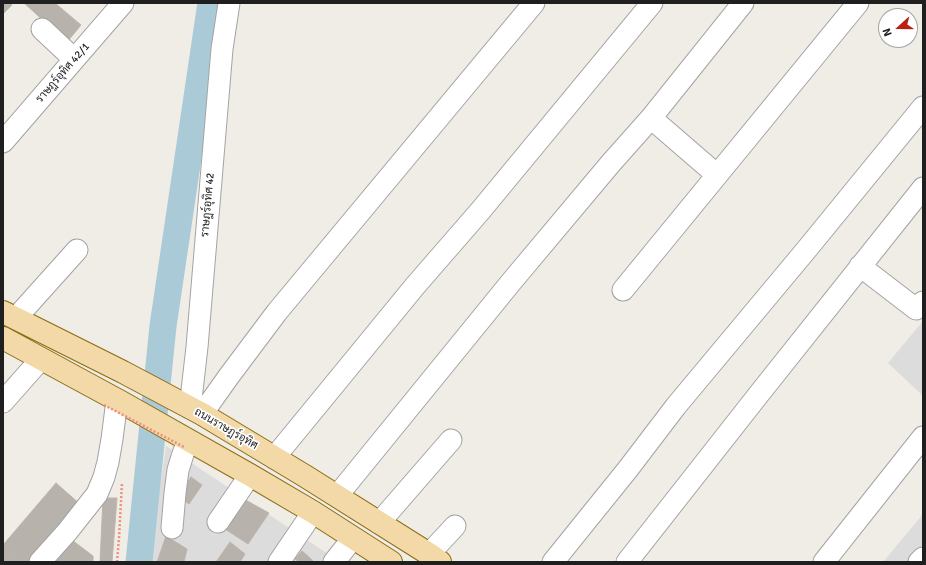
<!DOCTYPE html>
<html>
<head>
<meta charset="utf-8">
<style>
	body { margin:0 }
	#map { position:relative; width:926px; height:565px; overflow:hidden; background:#efede6; font-family:Signika,sans-serif }
	canvas { display:block }
	.frame { position:absolute; inset:0; border:4px solid #1f1f1f; pointer-events:none }
	.north { position:absolute; left:878px; top:8px; width:40px; height:40px; box-sizing:border-box; background:#fff; border:1px solid #a5a5a5; border-radius:50%; rotate:249deg; font-size:11px; font-weight:700; line-height:16px; text-align:center; color:#1f1f1f }
	.north::after { content:''; display:block; margin:auto; width:14px; height:18px; background:#ba2114; clip-path:polygon(50% 0,100% 100%,50% 72%,0 100%) }
</style>
</head>
<body>
<div id="map">
<canvas width="926" height="565"></canvas>
<div class="frame"></div>
<div class="north">N</div>
</div>
<script>
const ctx = document.querySelector('canvas').getContext('2d');
ctx.lineJoin = 'round';
function fillPath(path, color) {
  ctx.fillStyle = color;
  ctx.fill(path, 'evenodd');
}
function toPath(rows) {
  const path = new Path2D();
  for (const r of rows) {
    path.moveTo(r[0], r[1]);
    for (let i = 2; i < r.length; i += 2) path.lineTo(r[i], r[i + 1]);
  }
  return path;
}
function trace(path, color, width, dash) {
  ctx.strokeStyle = color;
  ctx.lineWidth = width;
  ctx.lineCap = dash ? 'butt' : 'round';
  ctx.setLineDash(dash || []);
  ctx.stroke(path);
}
function write(font, color, halo, rows, align = 'center') {
  ctx.font = font + ' Signika,Sarabun,sans-serif';
  ctx.lineWidth = 3.5;
  ctx.setLineDash([]);
  ctx.textBaseline = 'middle';
  ctx.strokeStyle = halo;
  ctx.fillStyle = color;
  for (const [text, x, y, turn = 0] of rows) {
    ctx.save();
    ctx.translate(x, y);
    ctx.rotate((+turn || 0) * Math.PI / 180);
    ctx.textAlign = isNaN(turn) ? turn : align;
    if (halo) ctx.strokeText(text, 0, 0);
    ctx.fillText(text, 0, 0);
    ctx.restore();
  }
}
fillPath(toPath([
	[923,321,923,396,888,363],
	[166,446,340,562,149,562],
	[923,514,923,562,883,562]
]), '#dddcdc');
trace(toPath([
	[139,562,163,326,211,3]
]), '#abcad8', 27);
const building = toPath([
	[3,3,9,3,12,5,3,14,3,3],
	[24,3,55,3,81,25,67,42,24,3],
	[191,477,202,485,189,504,178,496,191,477],
	[56,483,81,505,33,562,16,562,3,548,3,545,56,483],
	[240,497,269,513,248,544,222,527,240,497],
	[103,498,117,498,112,562,100,562,103,498],
	[166,536,187,549,184,562,157,562,166,536],
	[68,537,93,556,93,562,48,562,68,537],
	[230,542,245,554,240,562,216,562,230,542],
	[3,548,16,562,3,562,3,548],
	[302,551,309,557,314,562,299,562,295,559,302,551]
]);
fillPath(building, '#b8b2ac');
trace(building, '#bfb5aa', 1);
const minor = toPath([
	[42,29,74,59],
	[651,118,717,175],
	[3,142,123,3],
	[860,266,916,309,923,302],
	[623,290,858,3],
	[16,318,77,250],
	[3,402,41,359],
	[190,408,197,347,222,49,229,3],
	[202,414,229,376,277,312,534,3],
	[274,458,415,286,481,210,652,3],
	[337,496,512,281,611,163,651,118,743,3],
	[218,522,250,475],
	[379,523,451,440],
	[172,528,175,493,178,470,183,454,188,440],
	[429,554,455,526],
	[40,562,67,532,97,494,104,477,108,462,112,439,117,400],
	[279,562,313,512],
	[334,562,353,538],
	[553,562,628,469,676,406,807,249,923,107],
	[627,562,759,394,923,188],
	[824,562,923,437],
	[919,562,923,558]
]);
const major = toPath([
	[3,312,123,372,202,414,305,476,429,554,440,562],
	[3,338,121,402,250,475,313,512,391,562]
]);
trace(minor, '#a3a3a3', 23);
trace(major, '#8b6c0f', 24);
trace(toPath([
	[117,562,119,538,122,483]
]), '#ec8f7b', 2.5, [2, 2]);
trace(minor, '#fff', 21);
trace(major, '#f3d8a8', 22);
trace(toPath([
	[104,405,184,447]
]), '#ec8f7b', 2.5, [2, 2]);
write('11px', '#1f1f1f', '#fff', [
	["ราษฎร์อุทิศ 42/1",63,73,-49],
	["ราษฎร์อุทิศ 42",208,205,-85],
	["ถนนราษฎร์อุทิศ",226,429,30]
]);
</script>
</body>
</html>
